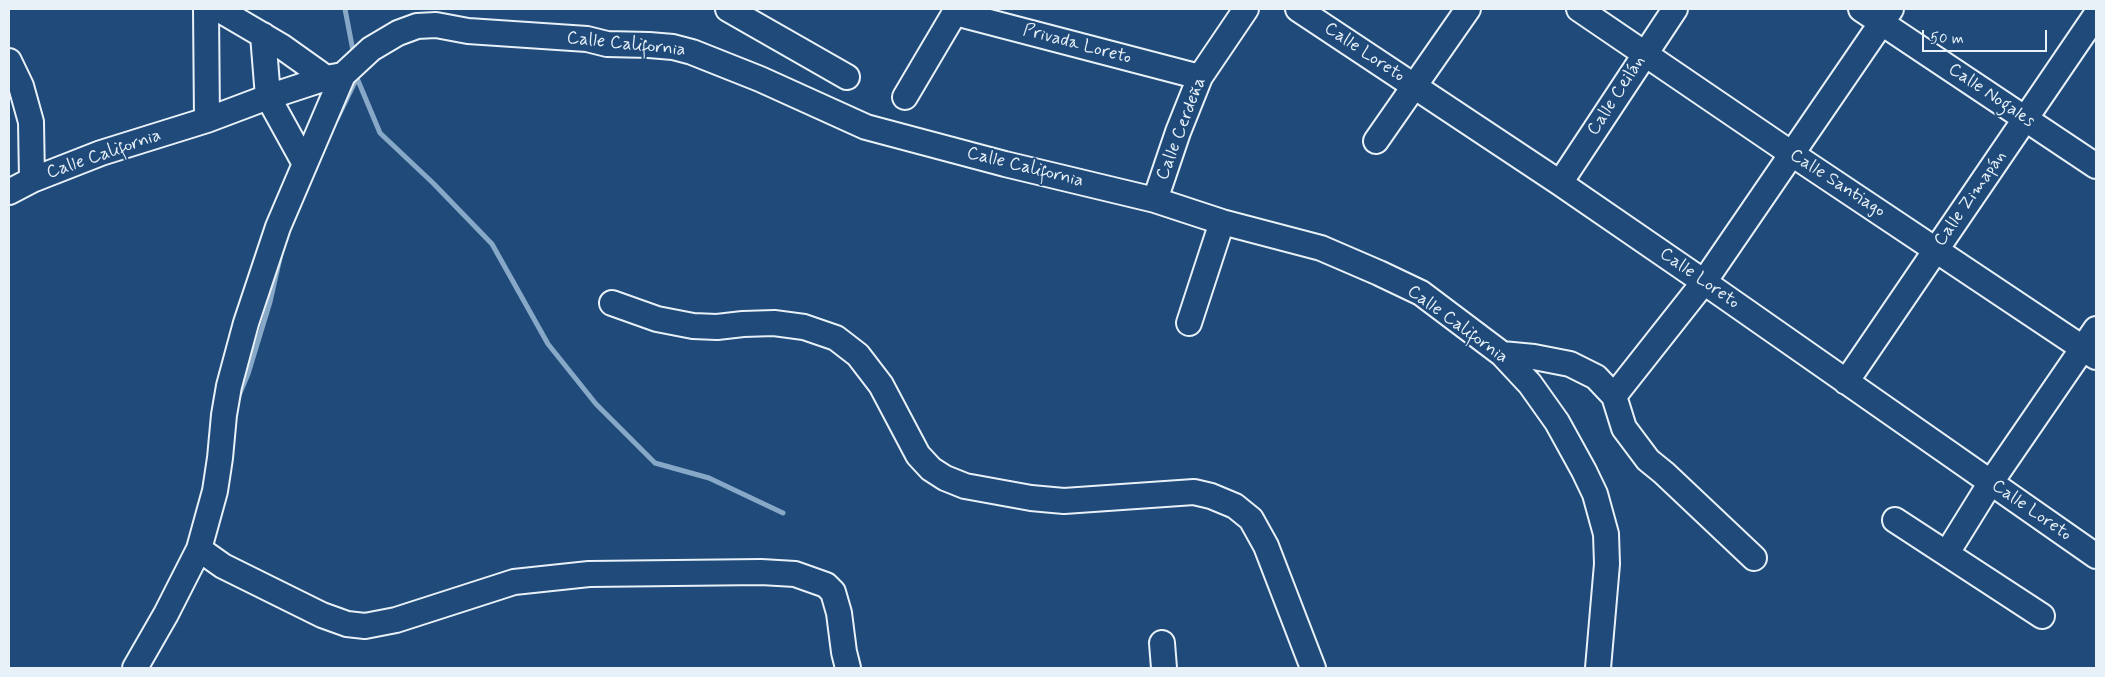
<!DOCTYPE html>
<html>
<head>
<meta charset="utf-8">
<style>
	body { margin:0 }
	#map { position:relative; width:2105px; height:677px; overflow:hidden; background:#1f4a7a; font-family:Mynerve,sans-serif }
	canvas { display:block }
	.frame { position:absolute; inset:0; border:10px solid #e8f1f8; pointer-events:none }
	.scale { position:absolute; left:1922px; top:30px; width:125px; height:22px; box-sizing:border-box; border:2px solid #e8f1f8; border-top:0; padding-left:6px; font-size:15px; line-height:18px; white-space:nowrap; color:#e8f1f8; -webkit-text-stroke:4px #1f4a7a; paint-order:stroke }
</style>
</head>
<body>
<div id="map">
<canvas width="2105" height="677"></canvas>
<div class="frame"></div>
<div class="scale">50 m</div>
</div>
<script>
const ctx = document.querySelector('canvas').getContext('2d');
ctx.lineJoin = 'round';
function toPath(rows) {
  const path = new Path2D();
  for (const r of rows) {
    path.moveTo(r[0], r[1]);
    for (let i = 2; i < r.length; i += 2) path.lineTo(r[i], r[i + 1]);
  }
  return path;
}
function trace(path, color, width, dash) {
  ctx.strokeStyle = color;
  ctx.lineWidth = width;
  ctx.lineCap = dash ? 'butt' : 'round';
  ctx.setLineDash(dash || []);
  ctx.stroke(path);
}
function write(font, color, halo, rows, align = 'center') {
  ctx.font = font + ' Mynerve,sans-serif';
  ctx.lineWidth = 4;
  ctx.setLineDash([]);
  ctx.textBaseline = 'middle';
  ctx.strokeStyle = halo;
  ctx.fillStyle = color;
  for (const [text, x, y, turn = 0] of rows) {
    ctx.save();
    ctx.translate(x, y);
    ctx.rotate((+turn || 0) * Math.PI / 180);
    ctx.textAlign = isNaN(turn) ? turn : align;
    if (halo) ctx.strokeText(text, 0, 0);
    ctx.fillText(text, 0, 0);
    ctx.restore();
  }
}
trace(toPath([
	[345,9,354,56],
	[357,78,380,133,433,183,492,244,548,344,596,404,655,463,709,478,783,513],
	[337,119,357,78,356,72],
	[237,400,248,374,270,302,280,258]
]), '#87a8c6', 5);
const minor = toPath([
	[206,9,207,120],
	[218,9,281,46,326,78],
	[728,9,847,77],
	[1298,9,1560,183,1704,282,2096,556],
	[1579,9,1792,154,2096,357],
	[1861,9,2096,166],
	[955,13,1200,77],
	[263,35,268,97,305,164],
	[9,61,21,86,31,122,32,180],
	[905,97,957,9],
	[1376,141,1468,9],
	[1560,183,1675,9],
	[9,192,32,180,101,153,207,120,268,97,326,78,343,75,371,49,398,33,417,26,436,25,468,31,587,39,607,44,649,45,673,47,692,52,760,79,866,127,1005,164,1155,200,1222,222,1321,248,1379,273,1421,293,1502,354,1530,384,1557,422,1584,471,1595,494,1606,534,1607,564,1598,668],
	[1155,200,1178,132,1200,77,1246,9],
	[612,303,657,319,693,326,717,327,743,324,774,323,804,327,836,338,858,355,881,385,918,455,931,469,945,478,965,486,1031,498,1064,501,1194,492,1211,496,1235,506,1251,519,1266,546,1313,668],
	[1189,323,1222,222],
	[1502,354,1534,357,1570,364,1596,377,1614,396,1624,428,1648,460,1664,473,1754,558],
	[1846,382,2096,15],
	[1614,396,1704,282,1891,9],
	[1895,520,2042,616],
	[199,549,223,566,322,615,347,624,365,626,396,620,514,582,589,574,761,572,795,574,826,585,833,592,839,613,844,652,848,668],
	[1947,553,1991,482,2096,329],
	[1162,643,1164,668],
	[135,668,166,614,199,549,215,491,220,458,224,415,229,386,246,323,278,227,343,75]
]);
trace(minor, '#e8f1f8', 28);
trace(minor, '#1f4a7a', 24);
write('18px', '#e8f1f8', '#1f4a7a', [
	["Calle California",626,45,6],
	["Privada Loreto",1077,45,15],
	["Calle Loreto",1364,53,34],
	["Calle Ceilán",1617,96,-57],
	["Calle Nogales",1991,96,34],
	["Calle Cerdeña",1182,129,-69],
	["Calle California",104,155,-19],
	["Calle California",1025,168,14],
	["Calle Santiago",1837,184,33],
	["Calle Zimapán",1971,199,-55],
	["Calle Loreto",1699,279,35],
	["Calle California",1457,325,36],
	["Calle Loreto",2031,511,35]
]);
</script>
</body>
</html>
